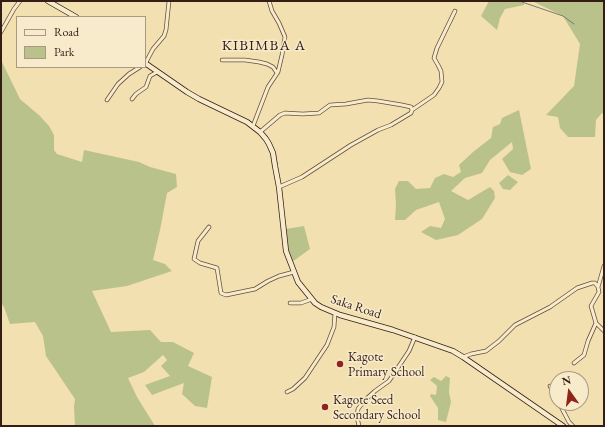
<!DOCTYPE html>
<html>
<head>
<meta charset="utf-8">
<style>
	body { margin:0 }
	#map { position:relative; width:605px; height:427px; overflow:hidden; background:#f2e0b0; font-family:"EB Garamond",serif }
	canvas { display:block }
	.frame { position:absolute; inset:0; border:2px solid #341d14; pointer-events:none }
	.legend { position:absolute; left:16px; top:16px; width:130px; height:52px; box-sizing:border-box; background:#f7ebcc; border:1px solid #a99982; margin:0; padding:5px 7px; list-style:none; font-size:12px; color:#341d14 }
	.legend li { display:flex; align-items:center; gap:8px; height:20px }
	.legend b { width:20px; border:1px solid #a99982 }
	.north { position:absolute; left:549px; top:371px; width:40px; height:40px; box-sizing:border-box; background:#f7ebcc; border:1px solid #a99982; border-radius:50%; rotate:346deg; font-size:11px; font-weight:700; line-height:16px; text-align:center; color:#341d14 }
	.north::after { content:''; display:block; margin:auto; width:14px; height:18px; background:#8f2418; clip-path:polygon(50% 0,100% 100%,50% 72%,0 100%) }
</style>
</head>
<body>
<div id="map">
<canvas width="605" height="427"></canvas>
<div class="frame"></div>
<ul class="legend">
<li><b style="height:5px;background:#f7ebcc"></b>Road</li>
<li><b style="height:11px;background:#bac28b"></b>Park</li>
</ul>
<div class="north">N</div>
</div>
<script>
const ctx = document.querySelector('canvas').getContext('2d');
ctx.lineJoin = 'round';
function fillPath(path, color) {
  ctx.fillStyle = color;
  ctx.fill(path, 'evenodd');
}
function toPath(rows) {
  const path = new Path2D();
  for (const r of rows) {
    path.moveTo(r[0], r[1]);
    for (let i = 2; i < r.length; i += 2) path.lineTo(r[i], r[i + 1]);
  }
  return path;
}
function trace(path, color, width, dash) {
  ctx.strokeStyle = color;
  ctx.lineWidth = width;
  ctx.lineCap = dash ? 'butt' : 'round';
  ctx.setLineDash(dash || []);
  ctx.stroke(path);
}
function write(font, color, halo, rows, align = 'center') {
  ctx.font = font + ' "EB Garamond",serif';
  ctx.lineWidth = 3;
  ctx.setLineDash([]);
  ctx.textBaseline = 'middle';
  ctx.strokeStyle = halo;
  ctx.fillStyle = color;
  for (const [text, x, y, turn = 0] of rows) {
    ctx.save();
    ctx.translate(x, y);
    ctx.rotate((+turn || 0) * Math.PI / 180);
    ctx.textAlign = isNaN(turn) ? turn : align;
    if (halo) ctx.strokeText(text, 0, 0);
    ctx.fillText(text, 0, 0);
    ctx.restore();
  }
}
fillPath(toPath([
	[489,1,524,1,524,5,505,9,500,18,497,30,481,16],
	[532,1,604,1,604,114,602,113,596,120,595,137,568,137,560,128,558,117,546,115,574,86,580,44,563,16],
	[1,60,20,99,40,116,49,126,54,135,54,150,57,154,82,162,84,150,139,162,150,167,176,174,177,187,167,193,160,230,153,260,165,264,172,271,127,286,92,291,111,332,150,330,161,342,173,342,194,353,188,366,212,377,207,408,195,406,182,394,184,383,152,395,145,385,170,376,161,366,167,360,163,355,144,372,128,378,137,397,155,426,75,426,74,407,75,399,46,356,43,336,35,322,10,324,4,307,1,303],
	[519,110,531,169,522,175,510,172,502,159,513,149,512,142,490,160,482,173,465,178,451,191,468,200,490,187,494,191,495,198,482,219,458,235,436,240,421,232,430,226,441,228,445,219,439,202,416,210,405,220,395,220,396,205,395,189,399,181,408,181,416,189,430,188,435,178,444,174,453,177,461,172,459,165,473,152,491,138,493,127,500,124,502,118],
	[508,175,518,182,510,190,503,189,499,183],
	[304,226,310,249,292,262,289,251,286,229],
	[446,376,450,378,449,392,451,402,446,422,438,420,438,408,430,396,431,394,436,395,437,386,430,380,434,377,441,381]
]), '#bac28b');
trace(toPath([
	[522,2,563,16,574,24]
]), '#737c74', 1);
const street = toPath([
	[1,32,14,9,20,1],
	[222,60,245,60,259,62,267,64,273,67,277,73],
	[145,64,153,49,164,36,166,30,169,1],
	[132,99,136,94,146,87,150,76,157,72],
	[107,100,118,84,129,74,140,67],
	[412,110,434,95,439,88,442,82,441,71,438,65,434,58,437,48,455,11],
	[253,126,268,87,278,72,282,55,285,37,279,23,272,11,269,1],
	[260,132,280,115,285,113,303,114,319,113,330,105,346,104,368,100,378,101,402,105,411,107,412,110,411,113,391,125,378,130,351,145,302,177,279,187],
	[209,227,198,241,194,259,200,263,217,268,221,293,226,295,255,289,268,281,279,276,294,272],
	[598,287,604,266],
	[290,303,301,303,312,299],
	[596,323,604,331],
	[463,357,471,354,486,351,499,341,515,325,550,307,577,288,592,283,595,283,598,287,599,292,591,306,596,323,588,341,584,355,574,363],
	[550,386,557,398],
	[287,392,293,389,305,378,327,345,334,327,335,313],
	[559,403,569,422,573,426],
	[359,426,357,417,358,409,364,401,375,391,389,381,409,351,415,337]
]);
const secondary = toPath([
	[48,1,76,17],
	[145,63,187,92,199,99,247,122,260,132,266,139,269,144,273,153,275,166,279,187,286,251,298,282,315,303,321,307,340,315,393,330,453,351,463,357,563,426]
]);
trace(street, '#644e3b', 4.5);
trace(secondary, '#341d14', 6);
trace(street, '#f7ebcc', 3);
trace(secondary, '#f7ebcc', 4.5);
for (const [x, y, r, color] of [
	[340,364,4,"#8f2418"],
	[325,407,4,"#8f2418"]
]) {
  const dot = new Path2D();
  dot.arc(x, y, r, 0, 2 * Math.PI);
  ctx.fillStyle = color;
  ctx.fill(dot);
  trace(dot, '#f7ebcc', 1.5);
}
write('13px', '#341d14', '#f7ebcc', [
	["Saka Road",356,307,18]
]);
write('13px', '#341d14', '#f7ebcc', [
	["Kagote",348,357],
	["Primary School",348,372],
	["Kagote Seed",333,400],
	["Secondary School",333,415]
], 'left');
ctx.letterSpacing = '1px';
write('15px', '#341d14', '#f7ebcc', [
	["KIBIMBA A",264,46]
]);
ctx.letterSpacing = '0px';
</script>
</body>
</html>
